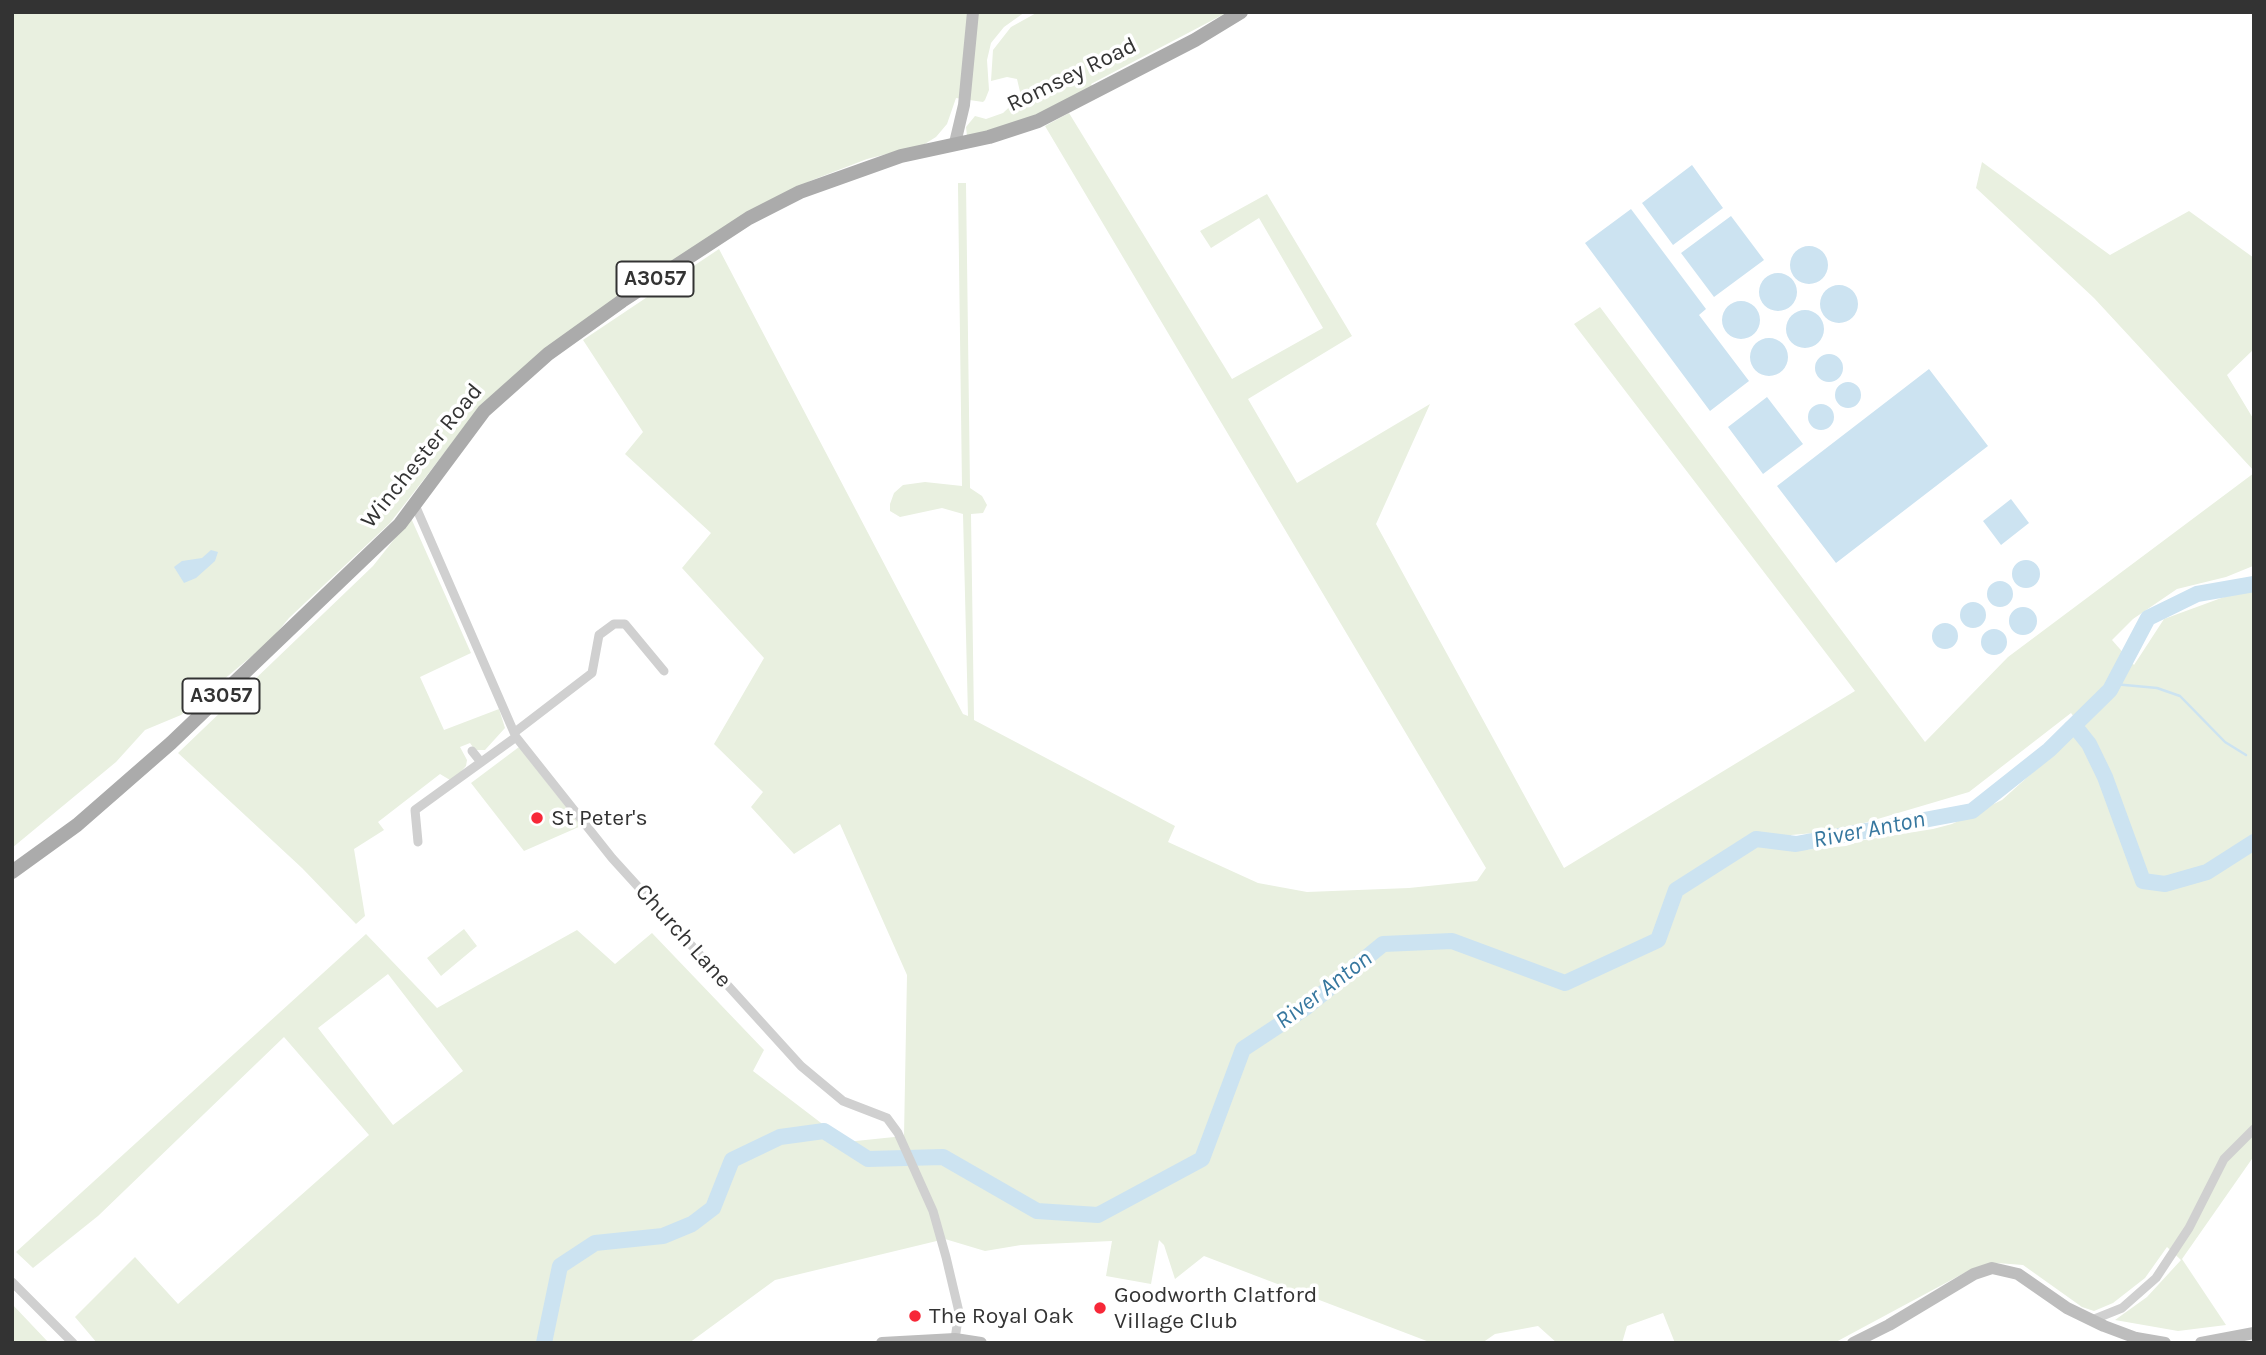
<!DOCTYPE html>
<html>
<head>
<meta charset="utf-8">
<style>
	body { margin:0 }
	#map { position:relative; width:2266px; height:1355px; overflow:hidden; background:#fff; font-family:Karla,sans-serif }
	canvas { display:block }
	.frame { position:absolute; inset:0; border:14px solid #333; pointer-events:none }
</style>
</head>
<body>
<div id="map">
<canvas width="2266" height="1355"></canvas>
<div class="frame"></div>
</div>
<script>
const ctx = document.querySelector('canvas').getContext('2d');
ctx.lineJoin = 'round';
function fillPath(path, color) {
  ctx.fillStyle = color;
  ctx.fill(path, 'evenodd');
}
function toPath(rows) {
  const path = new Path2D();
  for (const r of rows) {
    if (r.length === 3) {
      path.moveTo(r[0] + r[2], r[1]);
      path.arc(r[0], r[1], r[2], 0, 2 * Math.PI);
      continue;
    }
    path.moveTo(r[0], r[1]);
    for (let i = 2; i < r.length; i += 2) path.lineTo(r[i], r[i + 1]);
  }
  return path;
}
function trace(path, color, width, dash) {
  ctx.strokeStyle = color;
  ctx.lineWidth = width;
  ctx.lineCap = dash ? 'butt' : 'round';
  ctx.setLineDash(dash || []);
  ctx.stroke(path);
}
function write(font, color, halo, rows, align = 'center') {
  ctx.font = font + ' Karla,sans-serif';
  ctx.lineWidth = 7;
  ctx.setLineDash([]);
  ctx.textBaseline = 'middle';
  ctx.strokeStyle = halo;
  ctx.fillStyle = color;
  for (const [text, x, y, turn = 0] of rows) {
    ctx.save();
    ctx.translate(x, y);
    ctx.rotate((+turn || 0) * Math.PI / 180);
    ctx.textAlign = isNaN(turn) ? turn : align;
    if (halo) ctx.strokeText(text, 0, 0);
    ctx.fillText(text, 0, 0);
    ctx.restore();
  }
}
fillPath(toPath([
	[12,12,1025,12,1004,27,991,43,987,60,989,90,985,100,983,102,956,98,947,124,936,137,923,145,867,159,810,181,726,228,483,403,390,523,289,618,270,641,181,715,145,730,116,762,12,848],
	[1038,12,1228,12,1091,84,1093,88,1027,121,967,136,966,127,975,116,986,119,1003,113,1021,96,1017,79,1007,77,991,81,993,50,1011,27],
	[1069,113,1232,379,1323,328,1259,218,1211,248,1200,231,1267,194,1352,336,1248,399,1297,483,1430,404,1376,524,1564,868,1855,691,1574,324,1600,307,1925,742,2008,657,2254,473,2253,566,2226,577,2177,589,2133,619,2112,640,2134,665,2164,619,2254,586,2254,1156,2182,1259,2226,1325,2178,1331,2115,1320,2147,1297,2181,1260,2167,1247,2145,1278,2113,1303,2094,1311,2082,1307,2023,1265,1997,1263,1968,1271,1834,1343,1675,1343,1663,1313,1627,1326,1622,1343,1557,1343,1538,1326,1495,1334,1482,1343,1432,1343,1204,1256,1175,1279,1164,1245,1159,1240,1151,1284,1106,1276,1112,1241,1021,1245,985,1251,945,1239,775,1280,689,1343,97,1343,75,1317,135,1257,178,1304,369,1135,284,1037,98,1216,33,1268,16,1252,366,934,437,1008,577,930,615,964,652,933,764,1050,753,1071,846,1142,904,1136,907,975,840,824,794,854,751,807,763,792,714,744,764,658,682,568,711,533,625,454,643,432,583,340,719,249,963,714,968,716,963,514,942,508,900,517,890,511,890,504,894,493,903,485,925,482,962,486,958,187,958,183,966,183,970,488,982,496,987,505,983,513,971,514,974,720,1175,826,1168,842,1258,883,1307,892,1409,888,1477,881,1486,868,1045,126],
	[2071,713,2082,728,2002,800,1952,824,1933,829,1864,840,1846,846,1791,851,1791,835,1837,831,1969,792],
	[388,974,463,1071,393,1125,318,1028],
	[1982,162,2110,255,2189,211,2254,258,2254,349,2227,375,2254,420,2254,471,2094,298,1976,188],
	[411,518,471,653,420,677,444,730,499,709,505,728,485,750,475,750,470,743,460,747,467,760,466,766,458,775,450,780,440,774,378,822,384,830,354,849,365,916,356,924,302,868,178,753,373,566],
	[519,747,581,826,524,851,471,783],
	[464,929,477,946,441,976,427,958],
	[12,1304,49,1343,12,1343]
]), '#e9f0e0');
fillPath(toPath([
	[1692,165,1723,208,1673,245,1642,203],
	[1631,209,1706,309,1699,315,1749,381,1710,411,1585,243],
	[1731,216,1764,260,1714,297,1681,253],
	[1809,265,19],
	[1778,292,19],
	[1839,304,19],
	[1741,320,19],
	[1805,329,19],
	[1769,357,19],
	[1829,368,14],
	[1929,369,1988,446,1836,563,1777,486],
	[1848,395,13],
	[1767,397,1803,444,1763,474,1728,427],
	[1821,417,13],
	[2011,499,2029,523,2001,545,1983,521],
	[211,550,218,552,215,561,196,578,184,583,174,567,182,561,202,558],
	[2026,574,14],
	[2000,594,13],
	[1973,615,13],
	[2023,621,14],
	[1945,636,13],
	[1994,642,13]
]), '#cce3f1');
trace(toPath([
	[2114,684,2157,688,2180,696,2225,742,2246,755]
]), '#cce3f1', 2.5);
trace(toPath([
	[2071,728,2077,729,2089,744,2105,777,2143,881,2165,884,2207,872,2254,842],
	[544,1343,560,1266,595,1243,663,1236,692,1224,713,1208,732,1160,780,1137,824,1131,868,1159,943,1157,1037,1211,1098,1215,1202,1159,1243,1049,1305,1008,1383,944,1452,941,1565,983,1658,940,1676,890,1756,839,1796,844,1972,811,2049,750,2110,690,2148,618,2197,594,2254,584]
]), '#cce3f1', 16);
trace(toPath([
	[415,505,516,737,612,858,801,1066,843,1101,887,1118,898,1133,933,1211,946,1257,959,1312,955,1339],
	[515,732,592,673,599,635,614,624,625,624,664,671],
	[472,751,480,761],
	[418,842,415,810,516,737],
	[12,1282,73,1343],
	[2092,1320,2122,1308,2156,1278,2189,1228,2224,1159,2254,1129]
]), '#d0d0d0', 9);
trace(toPath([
	[955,143,964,105,973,12],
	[882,1343,955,1339,981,1343],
	[1853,1343,1889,1325,1974,1274,1992,1268,2018,1274,2067,1308,2104,1326,2136,1338,2165,1343],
	[2201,1343,2254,1333]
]), '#bdbdbd', 12);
trace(toPath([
	[12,872,77,825,171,743,400,524,484,411,548,354,622,301,749,218,800,192,901,156,989,137,1038,121,1195,40,1241,12]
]), '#ababab', 14);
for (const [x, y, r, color] of [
	[537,818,7,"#f72838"],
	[1100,1308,7,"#f72838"],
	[915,1316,7,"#f72838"]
]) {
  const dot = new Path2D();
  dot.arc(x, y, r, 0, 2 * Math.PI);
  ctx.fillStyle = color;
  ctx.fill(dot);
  trace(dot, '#fff', 2.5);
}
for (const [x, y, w] of [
	[655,279,77],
	[221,696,77]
]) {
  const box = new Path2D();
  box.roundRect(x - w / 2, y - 17.5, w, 35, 5);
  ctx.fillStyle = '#fff';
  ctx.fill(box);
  trace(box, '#333', 2);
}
write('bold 21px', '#333', null, [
	["A3057",655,279],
	["A3057",221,696]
]);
write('23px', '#333', '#fff', [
	["Romsey Road",1072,75,-26],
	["Winchester Road",422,456,-51],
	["Church Lane",683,936,48]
]);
write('23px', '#333', '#fff', [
	["St Peter's",551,818],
	["Goodworth Clatford",1114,1295],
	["Village Club",1114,1321],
	["The Royal Oak",929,1316]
], 'left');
write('italic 24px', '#36779f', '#fff', [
	["River Anton",1869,830,-11],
	["River Anton",1324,990,-37]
]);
</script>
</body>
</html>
